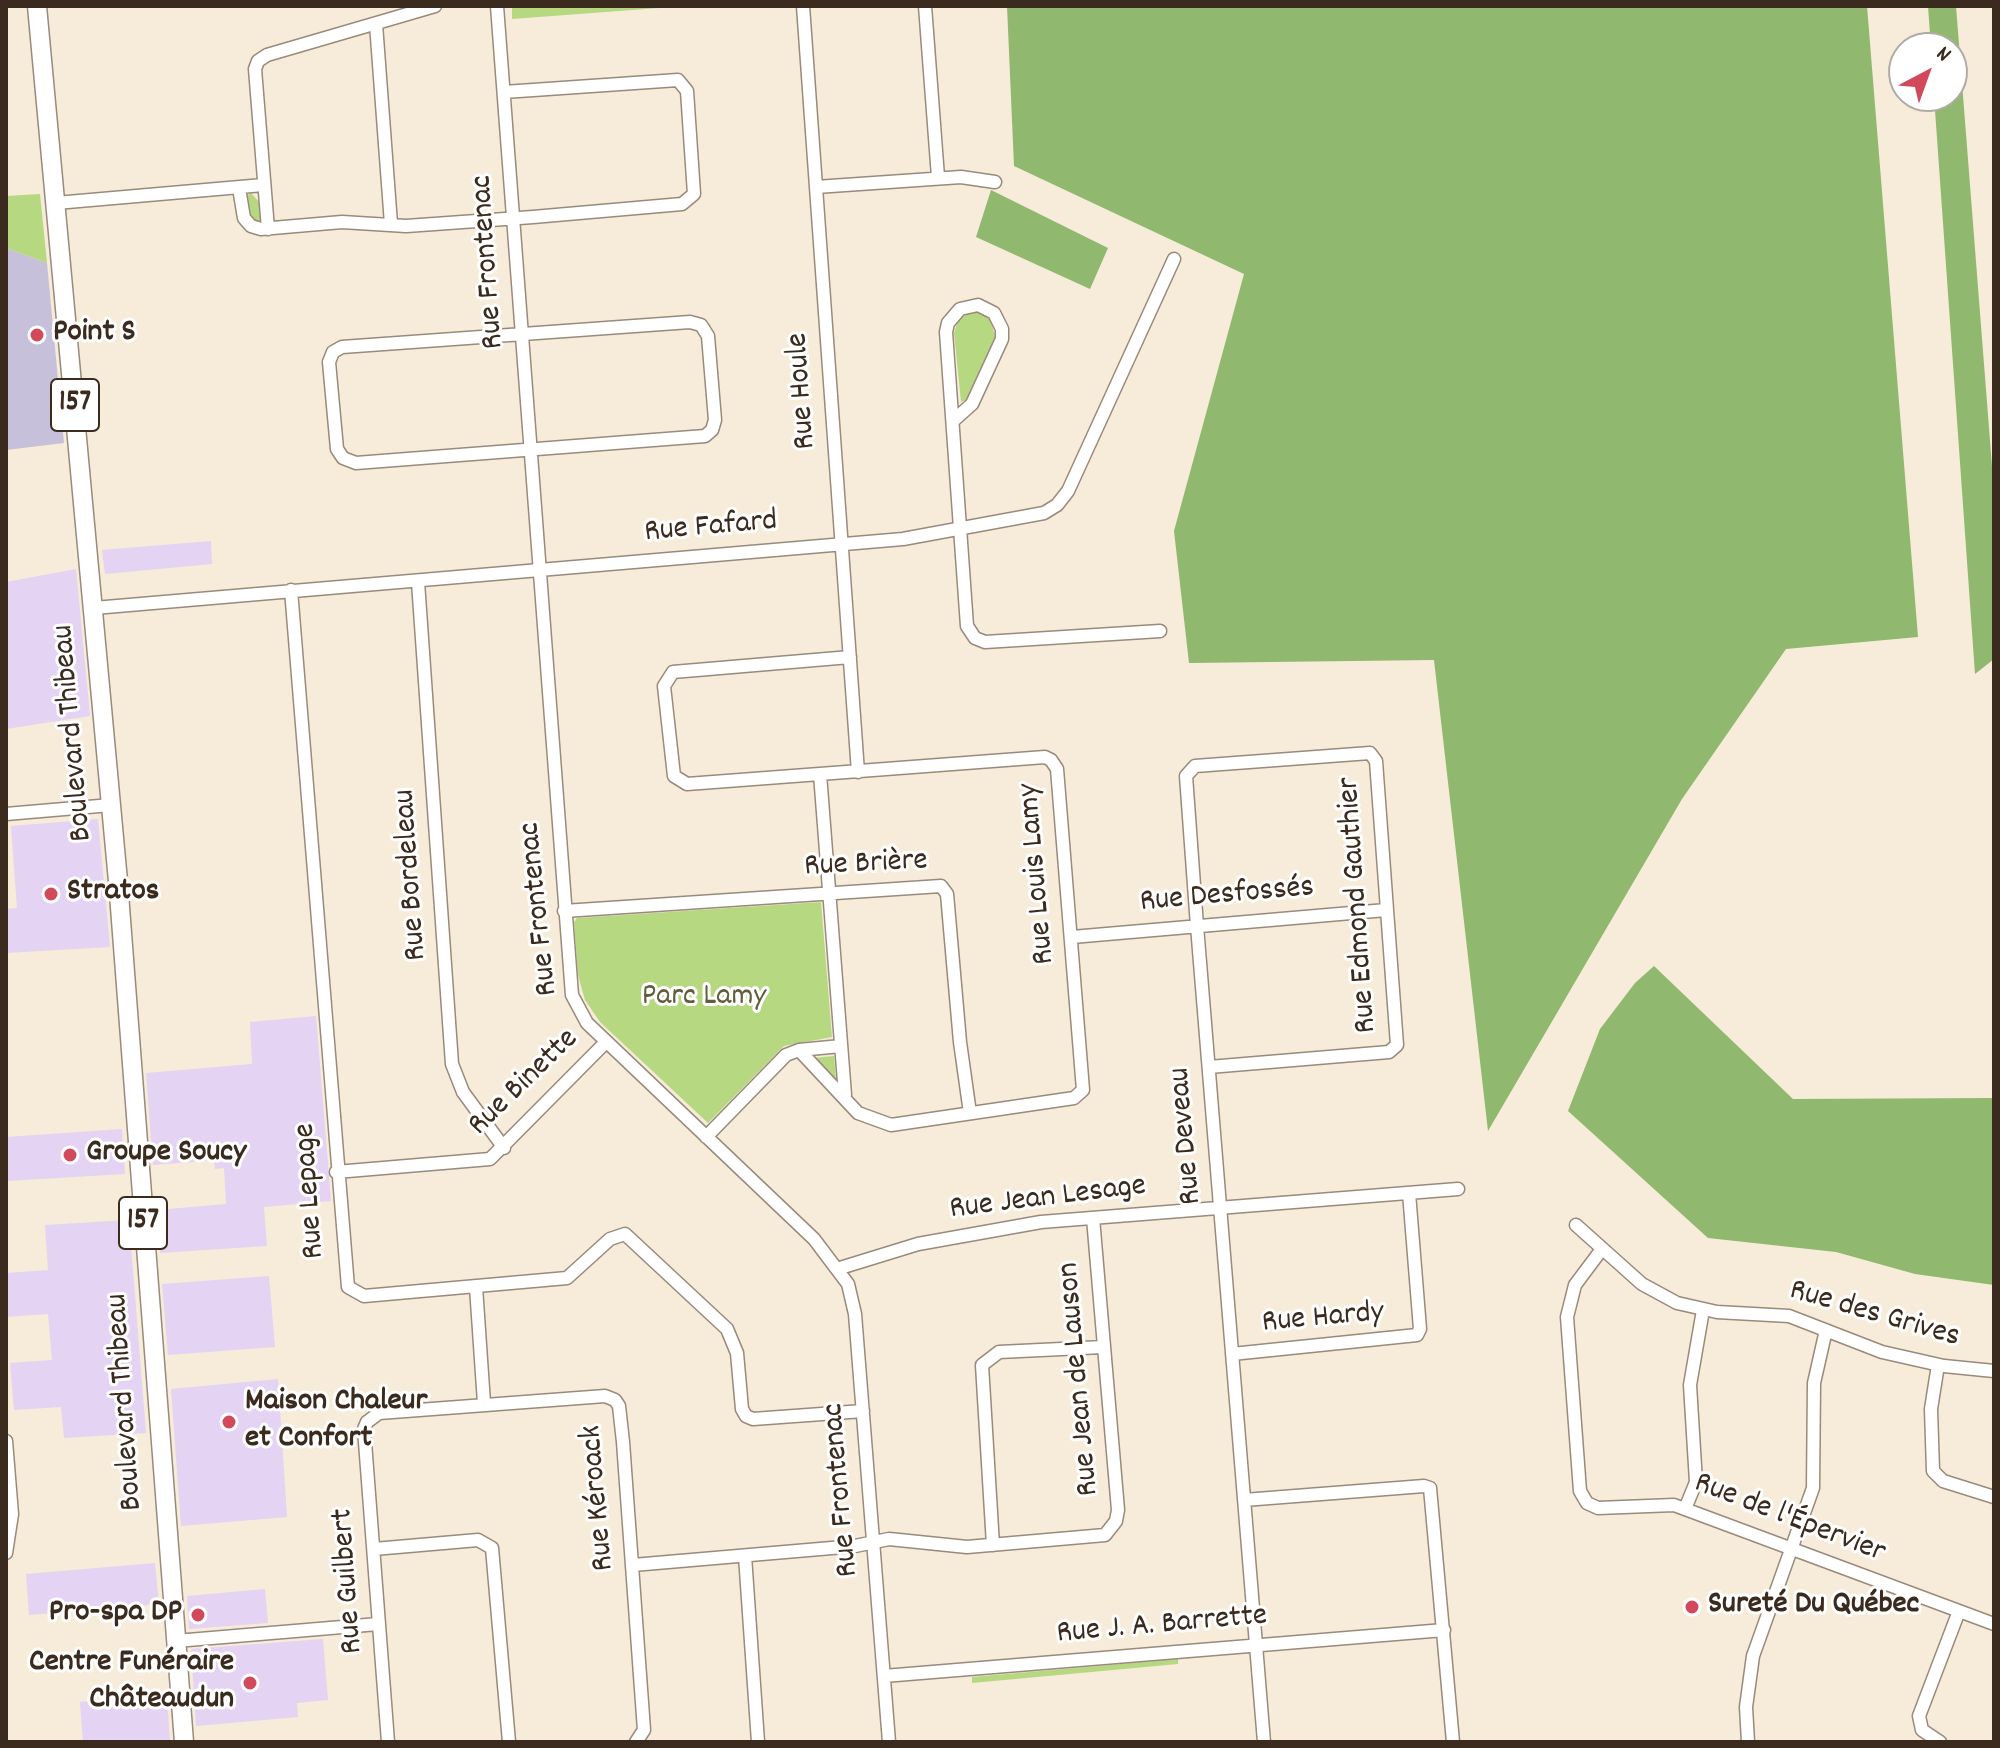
<!DOCTYPE html>
<html>
<head>
<meta charset="utf-8">
<style>
	body { margin:0 }
	#map { position:relative; width:2000px; height:1748px; overflow:hidden; background:#f7ebd9; font-family:Dekko,sans-serif }
	canvas { display:block }
	.frame { position:absolute; inset:0; border:8px solid #3b2a1e; pointer-events:none }
	.north { position:absolute; left:1888px; top:32px; width:80px; height:80px; box-sizing:border-box; background:#fff; border:2px solid #b1aaa5; border-radius:50%; rotate:41deg; font-size:22px; font-weight:700; line-height:32px; text-align:center; color:#3b2a1e }
	.north::after { content:''; display:block; margin:auto; width:28px; height:36px; background:#d1495b; clip-path:polygon(50% 0,100% 100%,50% 72%,0 100%) }
</style>
</head>
<body>
<div id="map">
<canvas width="2000" height="1748"></canvas>
<div class="frame"></div>
<div class="north">N</div>
</div>
<script>
const ctx = document.querySelector('canvas').getContext('2d');
ctx.lineJoin = 'round';
function fillPath(path, color) {
  ctx.fillStyle = color;
  ctx.fill(path, 'evenodd');
}
function toPath(rows) {
  const path = new Path2D();
  for (const r of rows) {
    path.moveTo(r[0], r[1]);
    for (let i = 2; i < r.length; i += 2) path.lineTo(r[i], r[i + 1]);
  }
  return path;
}
function trace(path, color, width, dash) {
  ctx.strokeStyle = color;
  ctx.lineWidth = width;
  ctx.lineCap = dash ? 'butt' : 'round';
  ctx.setLineDash(dash || []);
  ctx.stroke(path);
}
function write(font, color, halo, rows, align = 'center') {
  ctx.font = font + ' Dekko,sans-serif';
  ctx.lineWidth = 6;
  ctx.setLineDash([]);
  ctx.textBaseline = 'middle';
  ctx.strokeStyle = halo;
  ctx.fillStyle = color;
  for (const [text, x, y, turn = 0] of rows) {
    ctx.save();
    ctx.translate(x, y);
    ctx.rotate((+turn || 0) * Math.PI / 180);
    ctx.textAlign = isNaN(turn) ? turn : align;
    if (halo) ctx.strokeText(text, 0, 0);
    ctx.fillText(text, 0, 0);
    ctx.restore();
  }
}
fillPath(toPath([
	[211,541,212,564,105,574,102,550],
	[76,569,90,716,6,729,6,582],
	[98,819,110,947,6,953,6,909,17,908,11,826],
	[316,1016,331,1201,264,1207,267,1246,160,1253,157,1210,226,1204,224,1168,215,1169,214,1160,153,1165,146,1073,252,1064,250,1022],
	[122,1129,125,1174,6,1181,6,1137],
	[129,1220,146,1433,64,1438,61,1407,14,1410,10,1363,52,1360,48,1314,6,1317,6,1273,48,1270,45,1225],
	[269,1276,275,1347,168,1355,162,1284],
	[278,1379,287,1517,181,1526,171,1389],
	[155,1563,159,1604,29,1615,26,1574],
	[265,1589,268,1623,189,1629,187,1596],
	[323,1639,328,1700,297,1703,298,1717,196,1726,191,1649],
	[167,1695,170,1742,83,1742,80,1702]
]), '#e4d3f2');
fillPath(toPath([
	[6,248,47,263,64,443,6,450]
]), '#c6c0da');
fillPath(toPath([
	[512,6,686,6,512,19],
	[251,193,259,202,262,219,258,224,249,218,245,197],
	[40,194,47,263,6,248,6,196],
	[970,312,979,313,991,320,995,337,966,400,961,402,954,333,958,320],
	[821,902,832,1037,784,1046,708,1123,600,1022,585,1000,578,975,574,922,577,918],
	[834,1056,836,1080,813,1058],
	[1178,1659,1178,1664,972,1683,972,1677]
]), '#b6d880');
fillPath(toPath([
	[1007,6,1867,6,1918,637,1786,649,1682,799,1488,1131,1434,660,1189,663,1174,531,1244,274,1014,166],
	[1928,6,1956,6,1994,492,1994,659,1975,674,1934,96,1952,96,1952,48,1931,48],
	[991,190,1108,248,1090,289,976,237],
	[1654,966,1793,1099,1994,1098,1994,1285,1915,1274,1836,1252,1708,1238,1568,1111,1600,1029,1635,983]
]), '#90b86e');
const street = toPath([
	[497,6,572,995,587,1023,814,1239,848,1284,855,1314,889,1742],
	[803,6,858,772],
	[925,6,938,177],
	[376,24,391,224],
	[816,187,961,177,995,182],
	[239,188,244,218,251,226,261,229,342,222,406,226,533,217,682,204,694,194,687,91,678,80,504,92],
	[56,203,263,185],
	[268,229,255,69,258,61,267,55,435,6],
	[690,322,701,325,708,336,715,420,712,430,705,436,356,463,343,458,337,449,329,362,333,352,342,347,690,322],
	[953,421,972,404,1002,339,1002,329,994,313,978,305,960,309,948,323,946,332,967,626,975,638,985,642,1160,631],
	[418,582,452,1064,463,1092,504,1148],
	[291,590,348,1287,364,1296,567,1278,610,1239,625,1234,727,1329,737,1353,742,1409,746,1416,753,1419,863,1411],
	[94,608,903,539,1044,513,1057,505,1068,491,1174,259],
	[820,774,845,1095],
	[6,814,111,805],
	[564,911,941,886,947,894,960,1042,970,1113],
	[1072,937,1386,910],
	[799,1050,858,1113,891,1125,1074,1098,1083,1090,1057,769,1051,760,1045,757,687,784,674,776,664,686,673,672,850,657],
	[1209,1067,1389,1052,1397,1045,1376,761,1370,753,1195,766,1186,776,1197,926,1264,1742],
	[706,1137,786,1055,799,1050,841,1046],
	[336,1172,490,1159,606,1042],
	[1576,1225,1642,1284,1677,1303,1717,1312,1789,1316,1882,1352,1944,1366,1994,1371],
	[1602,1249,1575,1285,1567,1317,1580,1491,1587,1503,1598,1508,1674,1505,1994,1624],
	[840,1268,918,1244,1041,1222,1458,1189],
	[476,1287,484,1403],
	[1232,1354,1417,1335,1420,1329,1409,1193],
	[1938,1365,1931,1409,1933,1471,1943,1481,1994,1497],
	[6,1441,12,1514,6,1553],
	[1244,1500,1424,1486,1430,1488,1453,1742],
	[1685,1509,1696,1482,1690,1385,1703,1310],
	[993,1545,982,1365,999,1352,1103,1347],
	[374,1549,478,1540,492,1548,509,1742],
	[745,1556,758,1742],
	[633,1565,855,1546,889,1539,967,1547,1105,1535,1116,1521,1118,1510,1093,1218],
	[176,1641,378,1624],
	[884,1676,1444,1630],
	[388,1742,364,1429,367,1422,379,1413,605,1396,615,1400,619,1406,623,1442,644,1730,636,1742],
	[1748,1742,1746,1707,1753,1656,1813,1488,1814,1383,1826,1330],
	[1940,1742,1922,1730,1919,1716,1959,1611]
]);
const primary = toPath([
	[37,6,118,881,184,1742]
]);
trace(street, '#998a7c', 15);
trace(primary, '#998a7c', 21);
trace(street, '#fff', 12);
trace(primary, '#fff', 18);
for (const [x, y, r, color] of [
	[37,335,8,"#d1495b"],
	[51,894,8,"#d1495b"],
	[70,1155,8,"#d1495b"],
	[229,1422,8,"#d1495b"],
	[1692,1607,8,"#d1495b"],
	[198,1615,8,"#d1495b"],
	[250,1683,8,"#d1495b"]
]) {
  const dot = new Path2D();
  dot.arc(x, y, r, 0, 2 * Math.PI);
  ctx.fillStyle = color;
  ctx.fill(dot);
  trace(dot, '#fff', 3);
}
for (const [x, y, w] of [
	[75,405,48],
	[143,1223,48]
]) {
  const box = new Path2D();
  box.roundRect(x - w / 2, y - 26, w, 52, 6);
  ctx.fillStyle = '#fff';
  ctx.fill(box);
  trace(box, '#3b2a1e', 2);
}
write('bold 30px', '#3b2a1e', null, [
	["157",75,405],
	["157",143,1223]
]);
write('32px', '#3b2a1e', '#fff', [
	["Rue Frontenac",490,262,-94],
	["Rue Houle",804,391,-94],
	["Rue Fafard",711,529,-5],
	["Boulevard Thibeau",75,733,-95],
	["Rue Brière",866,866,-3],
	["Rue Louis Lamy",1039,874,-95],
	["Rue Bordeleau",413,875,-94],
	["Rue Desfossés",1227,897,-5],
	["Rue Edmond Gauthier",1360,905,-94],
	["Rue Frontenac",541,909,-96],
	["Rue Binette",525,1084,-44],
	["Rue Deveau",1188,1136,-95],
	["Rue Lepage",312,1191,-94],
	["Rue Jean Lesage",1048,1200,-7],
	["Rue des Grives",1874,1316,16],
	["Rue Hardy",1323,1320,-5],
	["Rue Jean de Lauson",1081,1379,-95],
	["Boulevard Thibeau",127,1402,-94],
	["Rue Frontenac",843,1490,-95],
	["Rue Kéroack",600,1498,-95],
	["Rue de l'Épervier",1789,1520,21],
	["Rue Guilbert",350,1581,-94],
	["Rue J. A. Barrette",1162,1627,-5]
]);
write('bold 32px', '#3b2a1e', '#fff', [
	["Point S",53,335],
	["Stratos",67,894],
	["Groupe Soucy",86,1155],
	["Maison Chaleur",245,1404],
	["et Confort",245,1441],
	["Sureté Du Québec",1708,1607],
	["Pro-spa DP",182,1615,"right"],
	["Centre Funéraire",234,1665,"right"],
	["Châteaudun",234,1702,"right"]
], 'left');
write('32px', '#605e3b', '#fff', [
	["Parc Lamy",704,999]
]);
</script>
</body>
</html>
